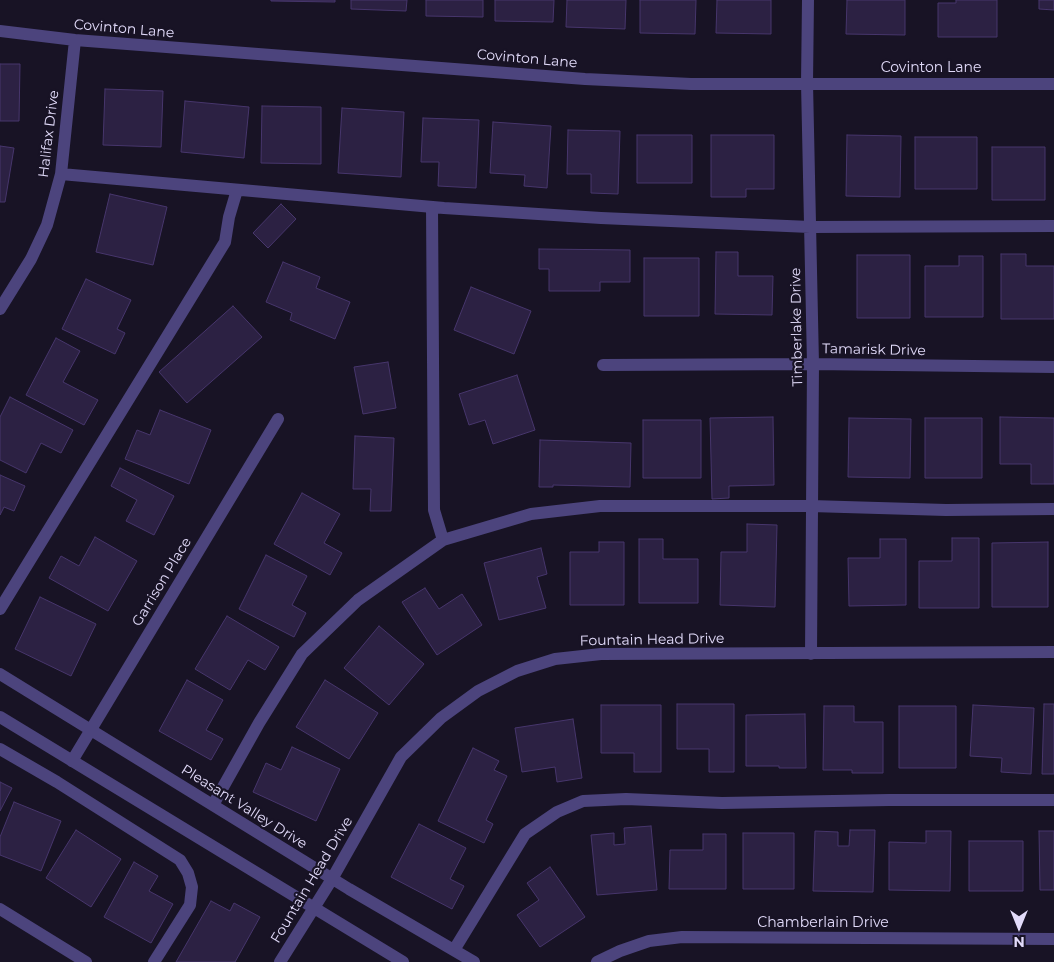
<!DOCTYPE html>
<html>
<head>
<meta charset="utf-8">
<style>
	body { margin:0 }
	#map { position:relative; width:1054px; height:962px; overflow:hidden; background:#181325; font-family:Montserrat,sans-serif }
	canvas { display:block }
	.north { position:absolute; left:994px; top:902px; width:50px; height:50px; -webkit-text-stroke:4px #181325; paint-order:stroke; rotate:180deg; font-size:14px; font-weight:700; line-height:20px; text-align:center; color:#e2dbfa }
	.north::after { content:''; display:block; margin:auto; width:18px; height:22px; background:#e2dbfa; clip-path:polygon(50% 0,100% 100%,50% 72%,0 100%) }
</style>
</head>
<body>
<div id="map">
<canvas width="1054" height="962"></canvas>
<div class="north">N</div>
</div>
<script>
const ctx = document.querySelector('canvas').getContext('2d');
ctx.lineJoin = 'round';
function fillPath(path, color) {
  ctx.fillStyle = color;
  ctx.fill(path, 'evenodd');
}
function toPath(rows) {
  const path = new Path2D();
  for (const r of rows) {
    path.moveTo(r[0], r[1]);
    for (let i = 2; i < r.length; i += 2) path.lineTo(r[i], r[i + 1]);
  }
  return path;
}
function trace(path, color, width, dash) {
  ctx.strokeStyle = color;
  ctx.lineWidth = width;
  ctx.lineCap = dash ? 'butt' : 'round';
  ctx.setLineDash(dash || []);
  ctx.stroke(path);
}
function write(font, color, halo, rows, align = 'center') {
  ctx.font = font + ' Montserrat,sans-serif';
  ctx.lineWidth = 4.5;
  ctx.setLineDash([]);
  ctx.textBaseline = 'middle';
  ctx.strokeStyle = halo;
  ctx.fillStyle = color;
  for (const [text, x, y, turn = 0] of rows) {
    ctx.save();
    ctx.translate(x, y);
    ctx.rotate((+turn || 0) * Math.PI / 180);
    ctx.textAlign = isNaN(turn) ? turn : align;
    if (halo) ctx.strokeText(text, 0, 0);
    ctx.fillText(text, 0, 0);
    ctx.restore();
  }
}
const building = toPath([
	[271,0,335,0,335,2,271,1,271,0],
	[351,0,407,0,406,11,351,9,351,0],
	[426,0,483,0,483,17,426,16,426,0],
	[495,0,554,0,553,22,495,21,495,0],
	[567,0,626,0,625,29,566,27,567,0],
	[640,0,696,0,695,34,640,33,640,0],
	[717,0,771,0,771,34,716,33,717,0],
	[847,0,905,0,905,35,846,34,847,0],
	[956,0,997,0,997,37,938,37,938,3,956,3,956,0],
	[1039,0,1054,0,1054,10,1039,9,1039,0],
	[0,64,20,64,19,121,0,121,0,64],
	[105,89,163,91,161,147,103,145,105,89],
	[185,101,249,107,244,158,181,152,185,101],
	[262,106,321,107,321,164,261,163,262,106],
	[342,108,404,112,401,177,338,173,342,108],
	[423,118,479,120,476,188,438,186,439,162,421,162,423,118],
	[493,122,551,126,547,188,524,186,525,175,490,173,493,122],
	[568,130,620,131,618,194,591,193,591,174,567,174,568,130],
	[637,135,692,135,692,183,637,183,637,135],
	[711,135,774,135,774,189,746,189,746,197,711,197,711,135],
	[847,135,901,136,900,197,846,196,847,135],
	[915,137,977,137,977,189,915,189,915,137],
	[0,146,14,148,5,202,0,202,0,146],
	[992,147,1045,147,1045,200,992,200,992,147],
	[110,194,167,207,153,265,96,252,110,194],
	[281,204,296,219,268,248,253,233,281,204],
	[539,249,630,250,630,282,600,282,600,291,549,291,549,269,539,269,539,249],
	[716,252,738,252,738,276,773,276,772,315,715,314,716,252],
	[1001,254,1026,254,1026,266,1054,266,1054,319,1001,319,1001,254],
	[857,255,910,255,910,318,857,318,857,255],
	[959,256,983,256,983,317,925,317,925,266,959,266,959,256],
	[644,258,699,258,699,316,644,316,644,258],
	[283,262,320,277,316,288,350,302,335,339,290,320,292,313,266,302,283,262],
	[86,279,131,300,117,329,125,333,115,354,62,329,86,279],
	[471,287,531,311,514,354,454,330,471,287],
	[233,306,262,337,187,403,159,372,233,306],
	[56,338,80,351,63,382,98,400,84,425,26,395,56,338],
	[388,362,396,408,363,414,354,367,388,362],
	[517,375,535,430,493,444,485,420,469,425,459,394,517,375],
	[10,397,73,430,61,453,41,443,26,473,0,460,0,417,10,397],
	[160,410,211,430,189,484,125,459,137,430,150,435,160,410],
	[773,417,774,485,729,486,729,498,712,499,710,418,773,417],
	[1000,417,1054,418,1054,484,1031,484,1031,464,1000,464,1000,417],
	[849,418,911,419,910,478,848,477,849,418],
	[925,418,982,418,982,478,925,478,925,418],
	[643,420,701,420,701,478,643,478,643,420],
	[355,436,394,438,391,511,370,511,371,489,353,489,355,436],
	[540,440,631,443,630,487,553,485,553,487,539,487,540,440],
	[120,468,174,496,154,535,126,521,137,500,111,486,120,468],
	[0,475,25,486,14,511,4,507,0,515,0,475],
	[302,493,340,514,324,543,342,553,330,575,274,544,302,493],
	[747,524,777,525,775,607,720,605,721,552,747,552,747,524],
	[95,537,137,561,108,611,49,578,61,556,79,566,95,537],
	[952,538,979,538,979,608,919,608,919,561,952,561,952,538],
	[639,539,663,539,663,559,698,559,698,603,639,603,639,539],
	[880,539,906,539,906,605,849,606,848,558,880,558,880,539],
	[599,542,624,542,624,605,570,605,570,552,599,552,599,542],
	[1048,542,1048,607,992,607,992,543,1048,542],
	[541,548,547,574,537,577,546,608,499,620,484,563,541,548],
	[266,555,307,576,292,605,306,613,294,637,239,609,266,555],
	[425,588,439,609,462,594,482,625,437,655,402,602,425,588],
	[40,597,96,624,71,676,15,649,40,597],
	[227,616,279,647,265,670,248,660,230,690,195,669,227,616],
	[379,626,424,664,389,705,344,668,379,626],
	[187,680,223,700,206,730,223,739,211,760,159,731,187,680],
	[325,680,378,713,349,759,296,727,325,680],
	[677,704,734,704,734,772,709,772,709,749,677,749,677,704],
	[1044,704,1054,704,1054,774,1042,774,1044,704],
	[601,705,661,705,661,772,634,772,634,753,601,753,601,705],
	[973,705,1034,708,1031,774,1001,772,1002,758,970,756,973,705],
	[824,706,854,706,854,722,883,722,883,773,852,773,852,770,823,770,824,706],
	[899,706,956,706,956,768,899,768,899,706],
	[805,714,806,768,779,768,779,766,746,766,746,715,805,714],
	[573,719,582,778,557,782,555,767,522,772,515,728,573,719],
	[292,747,340,769,316,821,253,792,266,763,281,770,292,747],
	[473,748,499,761,494,770,507,776,486,820,493,824,484,843,438,821,473,748],
	[0,782,12,788,0,811,0,782],
	[14,802,61,821,41,871,0,855,0,837,14,802],
	[419,824,466,848,450,879,464,886,452,909,391,877,419,824],
	[651,826,657,890,597,895,591,835,614,833,614,845,625,844,624,828,651,826],
	[76,830,121,859,91,907,46,878,76,830],
	[850,830,875,830,873,892,813,891,815,831,838,832,838,846,849,846,850,830],
	[926,831,951,831,950,891,889,890,889,842,926,843,926,831],
	[1039,831,1054,831,1054,890,1040,890,1039,831],
	[743,833,794,833,794,889,743,889,743,833],
	[703,834,726,834,726,889,669,889,670,850,703,850,703,834],
	[969,841,1023,841,1023,891,969,891,969,841],
	[134,862,158,876,149,891,173,904,151,943,104,917,134,862],
	[550,867,585,917,540,947,517,915,539,900,527,883,550,867],
	[211,901,230,911,234,903,260,917,235,962,176,962,211,901]
]);
fillPath(building, '#2c2143');
trace(building, '#47366c', 1);
trace(toPath([
	[808,0,807,83,813,364,811,654],
	[0,31,75,40,585,79,691,84,1054,84],
	[61,174,444,208,601,218,810,227,1054,226],
	[432,207,434,510,443,540],
	[0,309,31,259,47,225,61,174,75,40],
	[603,365,813,364,1054,367],
	[0,609,225,242,229,217,237,190],
	[0,674,349,889,474,962],
	[0,717,403,962],
	[0,749,57,782,180,860,188,873,192,887,190,905,154,962],
	[72,761,278,419],
	[213,805,259,723,302,654,358,600,443,540,531,514,600,506,811,506,946,510,1054,509],
	[0,909,86,962],
	[454,950,525,834,557,812,583,801,626,799,722,803,889,800,1054,800],
	[280,962,332,879,401,757,441,718,478,691,517,671,555,659,601,654,1054,652],
	[597,962,620,951,649,941,682,937,1054,939]
]), '#4c447d', 12);
write('14px', '#e2dbfa', '#181325', [
	["Covinton Lane",124,29,5],
	["Covinton Lane",527,59,5],
	["Covinton Lane",931,68],
	["Halifax Drive",49,134,-83],
	["Timberlake Drive",797,327,-91],
	["Tamarisk Drive",874,350,1],
	["Garrison Place",162,582,-59],
	["Fountain Head Drive",652,640,-1],
	["Pleasant Valley Drive",244,807,32],
	["Fountain Head Drive",312,880,-59],
	["Chamberlain Drive",823,923]
]);
</script>
</body>
</html>
